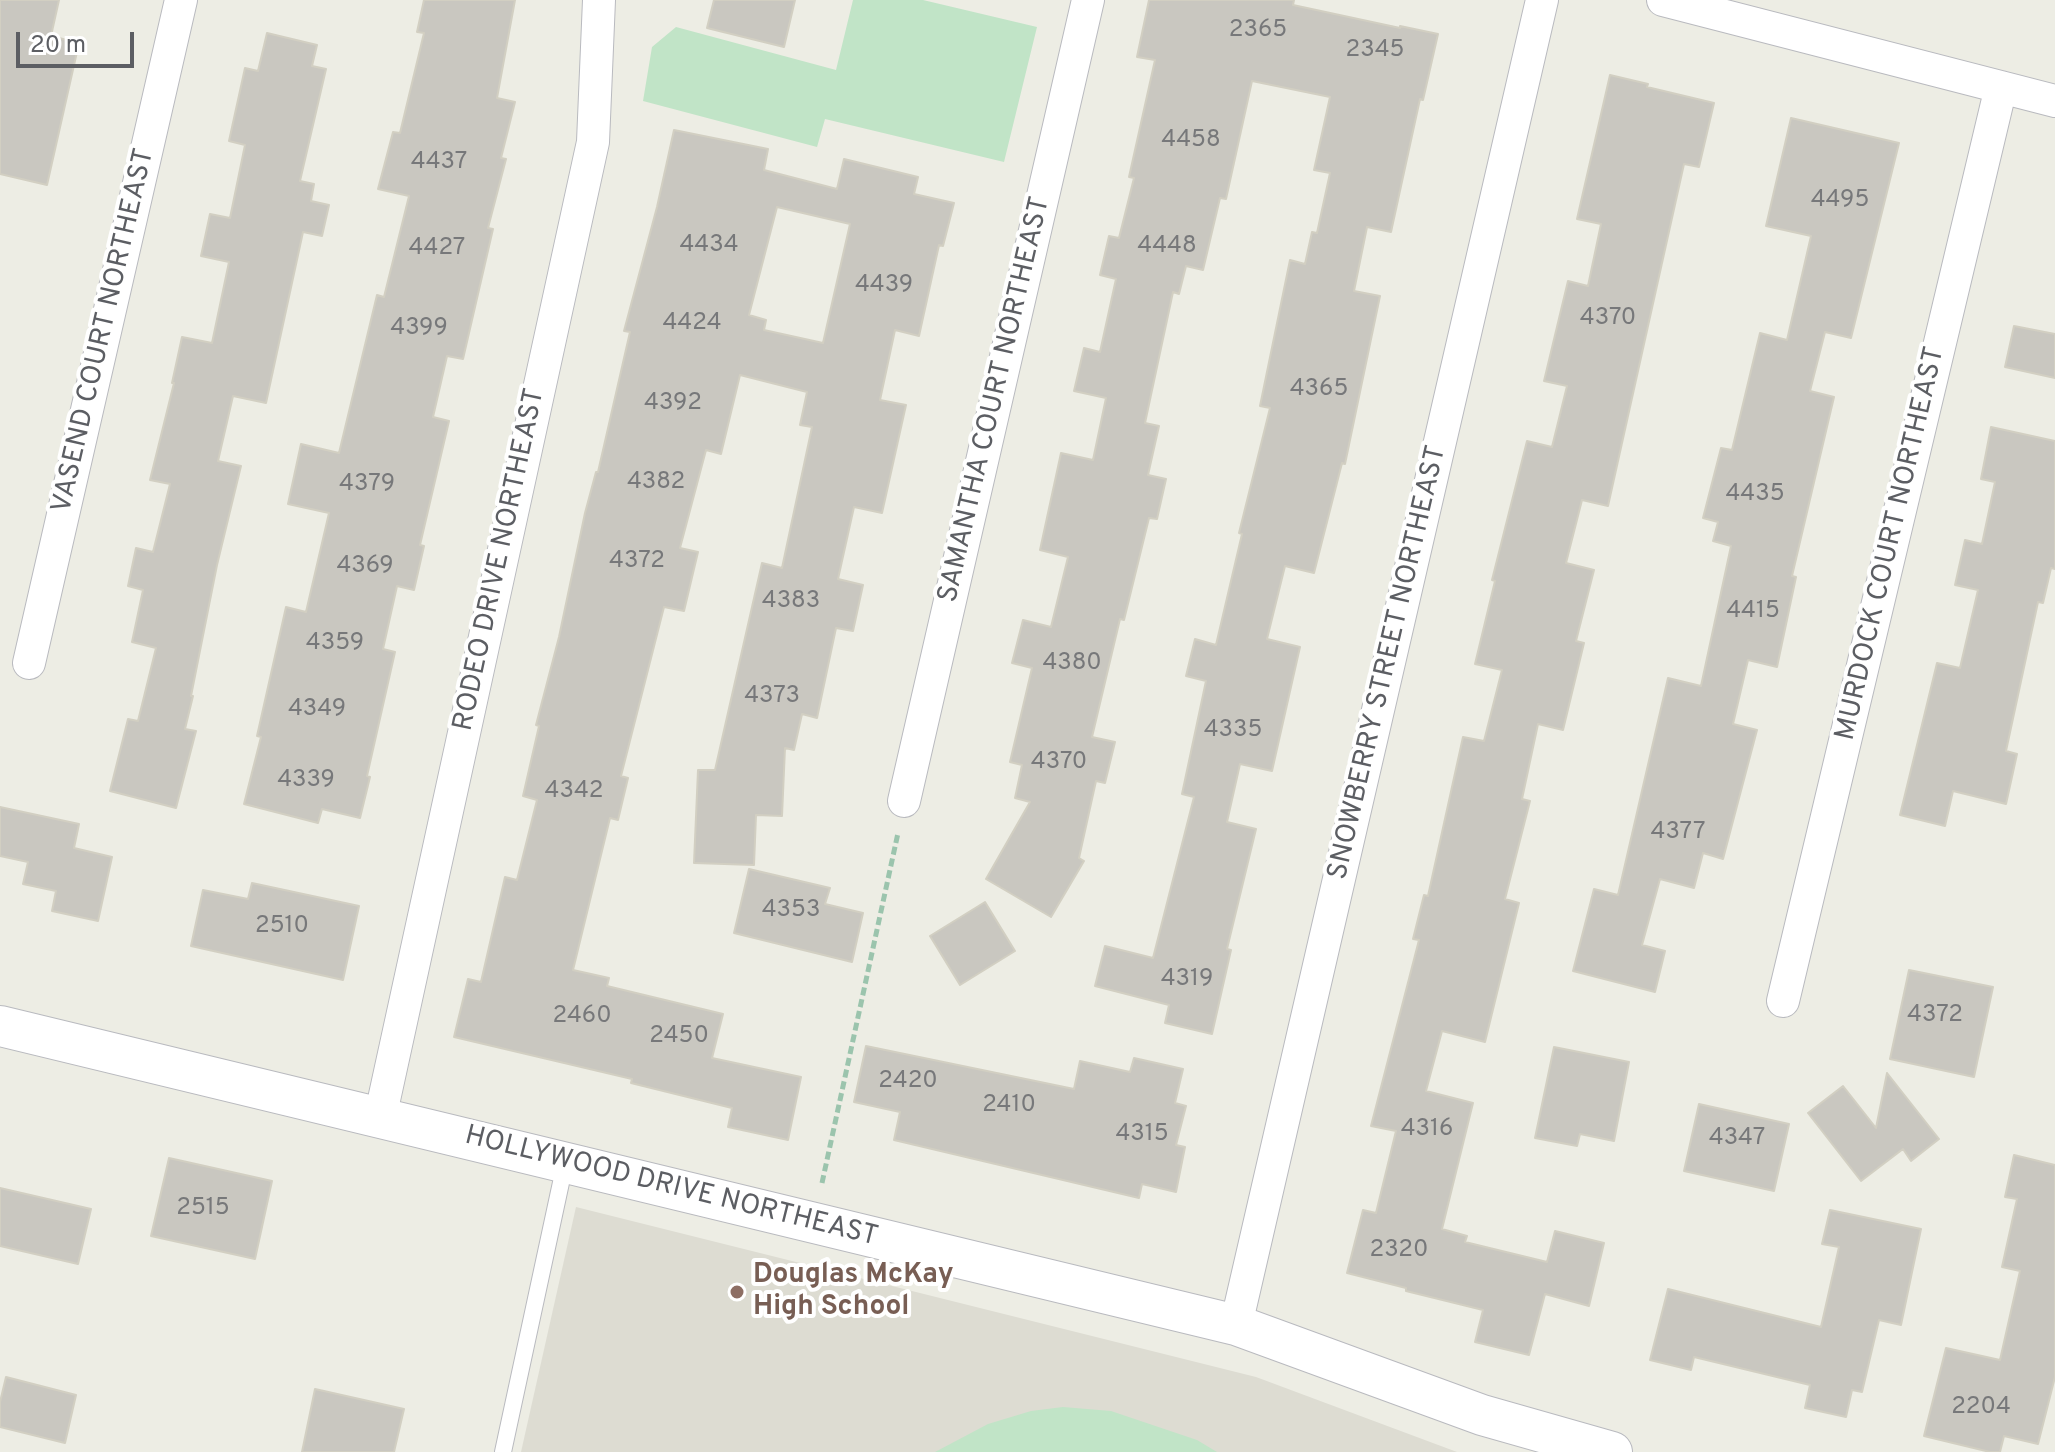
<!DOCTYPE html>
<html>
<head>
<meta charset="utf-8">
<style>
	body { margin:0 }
	#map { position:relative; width:2055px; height:1452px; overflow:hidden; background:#edede4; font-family:Overpass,sans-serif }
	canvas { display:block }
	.scale { position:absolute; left:16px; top:32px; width:118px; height:36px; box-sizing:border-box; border:4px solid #5c5e63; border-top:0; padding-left:10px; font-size:24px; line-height:28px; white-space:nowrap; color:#5c5e63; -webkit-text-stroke:6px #fff; paint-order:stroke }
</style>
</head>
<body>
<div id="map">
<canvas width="2055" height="1452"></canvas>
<div class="scale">20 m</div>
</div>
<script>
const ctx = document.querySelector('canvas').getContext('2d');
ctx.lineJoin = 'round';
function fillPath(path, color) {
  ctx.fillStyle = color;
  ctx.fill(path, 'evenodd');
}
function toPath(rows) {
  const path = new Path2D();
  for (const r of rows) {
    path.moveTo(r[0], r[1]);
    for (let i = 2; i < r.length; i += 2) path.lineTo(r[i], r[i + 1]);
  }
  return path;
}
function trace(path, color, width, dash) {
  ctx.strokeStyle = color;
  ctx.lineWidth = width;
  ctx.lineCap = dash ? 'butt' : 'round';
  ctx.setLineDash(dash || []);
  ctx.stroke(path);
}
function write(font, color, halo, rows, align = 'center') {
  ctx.font = font + ' Overpass,sans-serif';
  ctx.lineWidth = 8;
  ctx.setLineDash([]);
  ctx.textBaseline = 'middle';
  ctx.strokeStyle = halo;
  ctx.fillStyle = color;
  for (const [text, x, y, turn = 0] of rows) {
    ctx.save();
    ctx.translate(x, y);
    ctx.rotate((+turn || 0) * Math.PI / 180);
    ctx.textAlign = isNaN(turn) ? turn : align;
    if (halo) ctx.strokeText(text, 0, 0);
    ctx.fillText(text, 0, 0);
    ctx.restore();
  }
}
fillPath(toPath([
	[576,1207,1256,1377,1457,1452,521,1452]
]), '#dddcd2');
fillPath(toPath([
	[853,0,923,0,1037,27,1004,162,825,119,817,147,643,101,652,47,676,27,836,70],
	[1063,1407,1111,1411,1197,1440,1217,1452,935,1452,988,1424,1031,1411]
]), '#c1e4c7');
const building = toPath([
	[0,0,59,0,51,36,79,43,47,185,0,174,0,0],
	[424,0,515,0,497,98,515,102,501,158,506,159,488,228,493,229,463,359,447,356,433,417,449,421,420,545,424,546,414,590,397,586,383,649,395,652,367,776,370,777,360,818,322,809,318,823,244,804,261,737,257,736,286,607,306,612,329,513,288,504,301,444,339,453,377,295,384,297,409,196,378,189,393,132,400,133,424,33,417,32,424,0],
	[714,0,795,0,784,47,707,28,714,0],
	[1149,0,1294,0,1293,5,1400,28,1400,26,1438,34,1423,100,1420,99,1391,232,1367,227,1354,291,1380,296,1345,464,1342,463,1314,573,1285,566,1267,639,1300,647,1272,771,1240,764,1227,822,1256,829,1227,949,1231,950,1212,1034,1165,1023,1169,1005,1095,986,1105,946,1153,958,1194,797,1182,794,1206,681,1186,676,1195,639,1216,645,1242,534,1239,533,1270,408,1260,406,1290,260,1305,264,1312,232,1317,233,1330,173,1314,170,1330,97,1252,81,1226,199,1220,198,1203,270,1186,266,1179,294,1173,292,1145,423,1159,426,1148,475,1166,479,1157,519,1149,518,1124,620,1120,619,1092,737,1115,742,1105,783,1096,781,1079,858,1084,861,1051,917,986,879,1030,802,1015,798,1022,765,1010,762,1032,668,1012,663,1023,620,1051,627,1068,557,1040,550,1061,453,1093,460,1106,398,1074,391,1084,348,1100,352,1116,279,1100,275,1109,236,1119,238,1134,178,1129,177,1155,60,1137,57,1149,0],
	[267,33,317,45,312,66,326,69,300,181,314,184,311,201,329,205,322,236,303,232,266,403,233,396,218,461,241,466,217,565,191,696,193,696,185,729,196,731,176,808,110,791,128,719,138,721,156,648,132,642,143,590,128,586,136,548,153,552,170,484,150,480,174,383,172,383,182,337,212,343,229,262,201,256,210,214,230,218,245,145,229,141,245,68,258,71,267,33],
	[1610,75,1648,84,1647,87,1714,103,1699,167,1684,164,1608,506,1582,500,1566,563,1594,570,1576,641,1584,643,1563,730,1538,724,1522,799,1530,801,1505,899,1519,903,1485,1042,1442,1031,1426,1091,1473,1103,1442,1229,1467,1236,1465,1242,1547,1262,1555,1231,1604,1243,1589,1306,1545,1294,1529,1355,1475,1342,1483,1310,1406,1291,1406,1288,1347,1273,1363,1210,1376,1213,1396,1131,1371,1126,1419,940,1413,939,1424,895,1428,896,1463,737,1484,741,1502,670,1475,664,1495,581,1492,580,1527,441,1552,447,1567,386,1544,381,1568,281,1588,286,1601,224,1577,219,1610,75],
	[1791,118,1899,143,1851,338,1825,332,1810,391,1834,397,1792,576,1796,577,1777,667,1748,660,1733,724,1757,730,1723,859,1703,853,1694,888,1660,879,1642,945,1665,951,1655,992,1573,971,1594,889,1618,895,1668,678,1701,686,1731,546,1713,541,1718,522,1703,518,1721,448,1732,450,1760,333,1787,340,1811,236,1766,226,1791,118],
	[674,130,768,149,764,170,837,189,844,159,918,177,914,194,954,203,943,246,939,245,919,336,895,330,880,400,906,405,882,513,854,507,838,579,863,585,853,631,836,628,817,718,802,714,794,750,785,748,782,816,756,815,754,865,694,863,698,770,715,770,762,563,782,568,812,427,800,425,807,392,740,375,721,454,706,450,680,548,698,552,684,611,664,607,621,776,628,778,618,820,610,818,573,970,609,978,607,986,723,1014,712,1058,801,1077,788,1140,728,1127,732,1108,631,1083,632,1079,454,1037,468,979,481,982,505,877,517,880,537,800,523,796,539,726,536,725,559,637,585,513,596,472,598,472,630,332,624,331,657,207,674,130],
	[777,207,850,224,823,343,764,330,766,320,749,315,777,207],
	[2014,326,2055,334,2055,378,2005,367,2014,326],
	[1991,427,2055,441,2055,569,2051,568,2043,603,2038,602,2006,751,2017,754,2006,804,1953,791,1945,826,1900,815,1937,663,1960,668,1978,590,1955,585,1965,540,1982,544,1995,482,1981,479,1991,427],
	[0,807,79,824,74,848,112,857,98,921,52,911,56,891,23,884,28,862,0,856,0,807],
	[749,869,830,888,825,904,863,913,852,962,734,933,749,869],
	[252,883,359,906,343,980,191,946,203,890,248,899,252,883],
	[985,902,1015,951,960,985,930,936,985,902],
	[1909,970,1993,987,1974,1077,1890,1059,1909,970],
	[866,1046,1074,1089,1080,1061,1130,1072,1134,1058,1183,1069,1175,1103,1186,1106,1176,1145,1185,1147,1176,1192,1142,1184,1139,1198,894,1140,900,1112,854,1102,866,1046],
	[1554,1047,1629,1062,1614,1141,1580,1134,1577,1146,1535,1138,1554,1047],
	[1887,1073,1939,1139,1911,1161,1903,1149,1861,1181,1808,1113,1843,1086,1876,1128,1887,1073],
	[1699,1104,1789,1124,1774,1191,1684,1171,1699,1104],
	[2014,1155,2055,1165,2055,1377,2038,1444,2004,1436,2000,1452,1990,1452,1924,1436,1946,1348,2000,1360,2020,1271,2002,1267,2017,1199,2005,1197,2014,1155],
	[169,1158,272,1181,255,1259,151,1236,169,1158],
	[0,1188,91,1209,78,1264,0,1246,0,1188],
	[1830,1210,1921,1229,1901,1325,1879,1320,1862,1392,1852,1390,1846,1417,1805,1408,1810,1385,1694,1357,1691,1370,1650,1360,1668,1289,1821,1327,1839,1247,1822,1244,1830,1210],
	[6,1377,76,1395,65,1443,0,1427,0,1402,6,1377],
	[315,1389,404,1409,394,1452,302,1452,315,1389]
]);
fillPath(building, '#c9c7c0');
trace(building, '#d2cfc2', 2);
const service = toPath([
	[503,1452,565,1164]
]);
const minor = toPath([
	[1663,0,2055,101],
	[29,663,181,0],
	[904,801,1088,0],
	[1783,1001,2001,87],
	[380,1118,593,142,599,0],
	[1236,1325,1542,0]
]);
const tertiary = toPath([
	[0,1026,1236,1325,1482,1415,1612,1452]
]);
trace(service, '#b9babf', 18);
trace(minor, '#b9babf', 34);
trace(tertiary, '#b9babf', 42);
trace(toPath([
	[822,1183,898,833]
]), '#9bc4ad', 5, [8, 4]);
trace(service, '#fff', 16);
trace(minor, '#fff', 32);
trace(tertiary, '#fff', 40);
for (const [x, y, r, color] of [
	[737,1292,8,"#8d6e63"]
]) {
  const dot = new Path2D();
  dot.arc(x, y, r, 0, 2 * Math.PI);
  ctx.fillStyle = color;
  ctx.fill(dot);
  trace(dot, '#fff', 3);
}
write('24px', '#77787a', null, [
	["2365",1258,31],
	["2345",1375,51],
	["4458",1191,141],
	["4437",439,163],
	["4495",1840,201],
	["4434",709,246],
	["4448",1167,247],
	["4427",437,249],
	["4439",884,286],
	["4370",1608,319],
	["4424",692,324],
	["4399",419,329],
	["4365",1319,390],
	["4392",673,404],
	["4382",656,483],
	["4379",367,485],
	["4435",1755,495],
	["4372",637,562],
	["4369",365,567],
	["4383",791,602],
	["4415",1753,612],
	["4359",335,644],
	["4380",1072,664],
	["4373",772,697],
	["4349",317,710],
	["4335",1233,731],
	["4370",1059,763],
	["4339",306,781],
	["4342",574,792],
	["4377",1678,833],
	["4353",791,911],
	["2510",282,927],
	["4319",1187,980],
	["4372",1935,1016],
	["2460",582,1017],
	["2450",679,1037],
	["2420",908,1082],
	["2410",1009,1106],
	["4316",1427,1130],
	["4315",1142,1135],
	["4347",1737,1139],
	["2515",203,1209],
	["2320",1399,1251],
	["2204",1981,1408]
]);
write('28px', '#5c5e63', '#fff', [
	["VASEND COURT NORTHEAST",105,331,-77],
	["SAMANTHA COURT NORTHEAST",996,400,-77],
	["MURDOCK COURT NORTHEAST",1892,544,-77],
	["RODEO DRIVE NORTHEAST",501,560,-78],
	["SNOWBERRY STREET NORTHEAST",1389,663,-77],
	["HOLLYWOOD DRIVE NORTHEAST",671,1188,14]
]);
write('bold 28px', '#785e54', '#fff', [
	["Douglas McKay",753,1276],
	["High School",753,1308]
], 'left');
</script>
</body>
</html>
